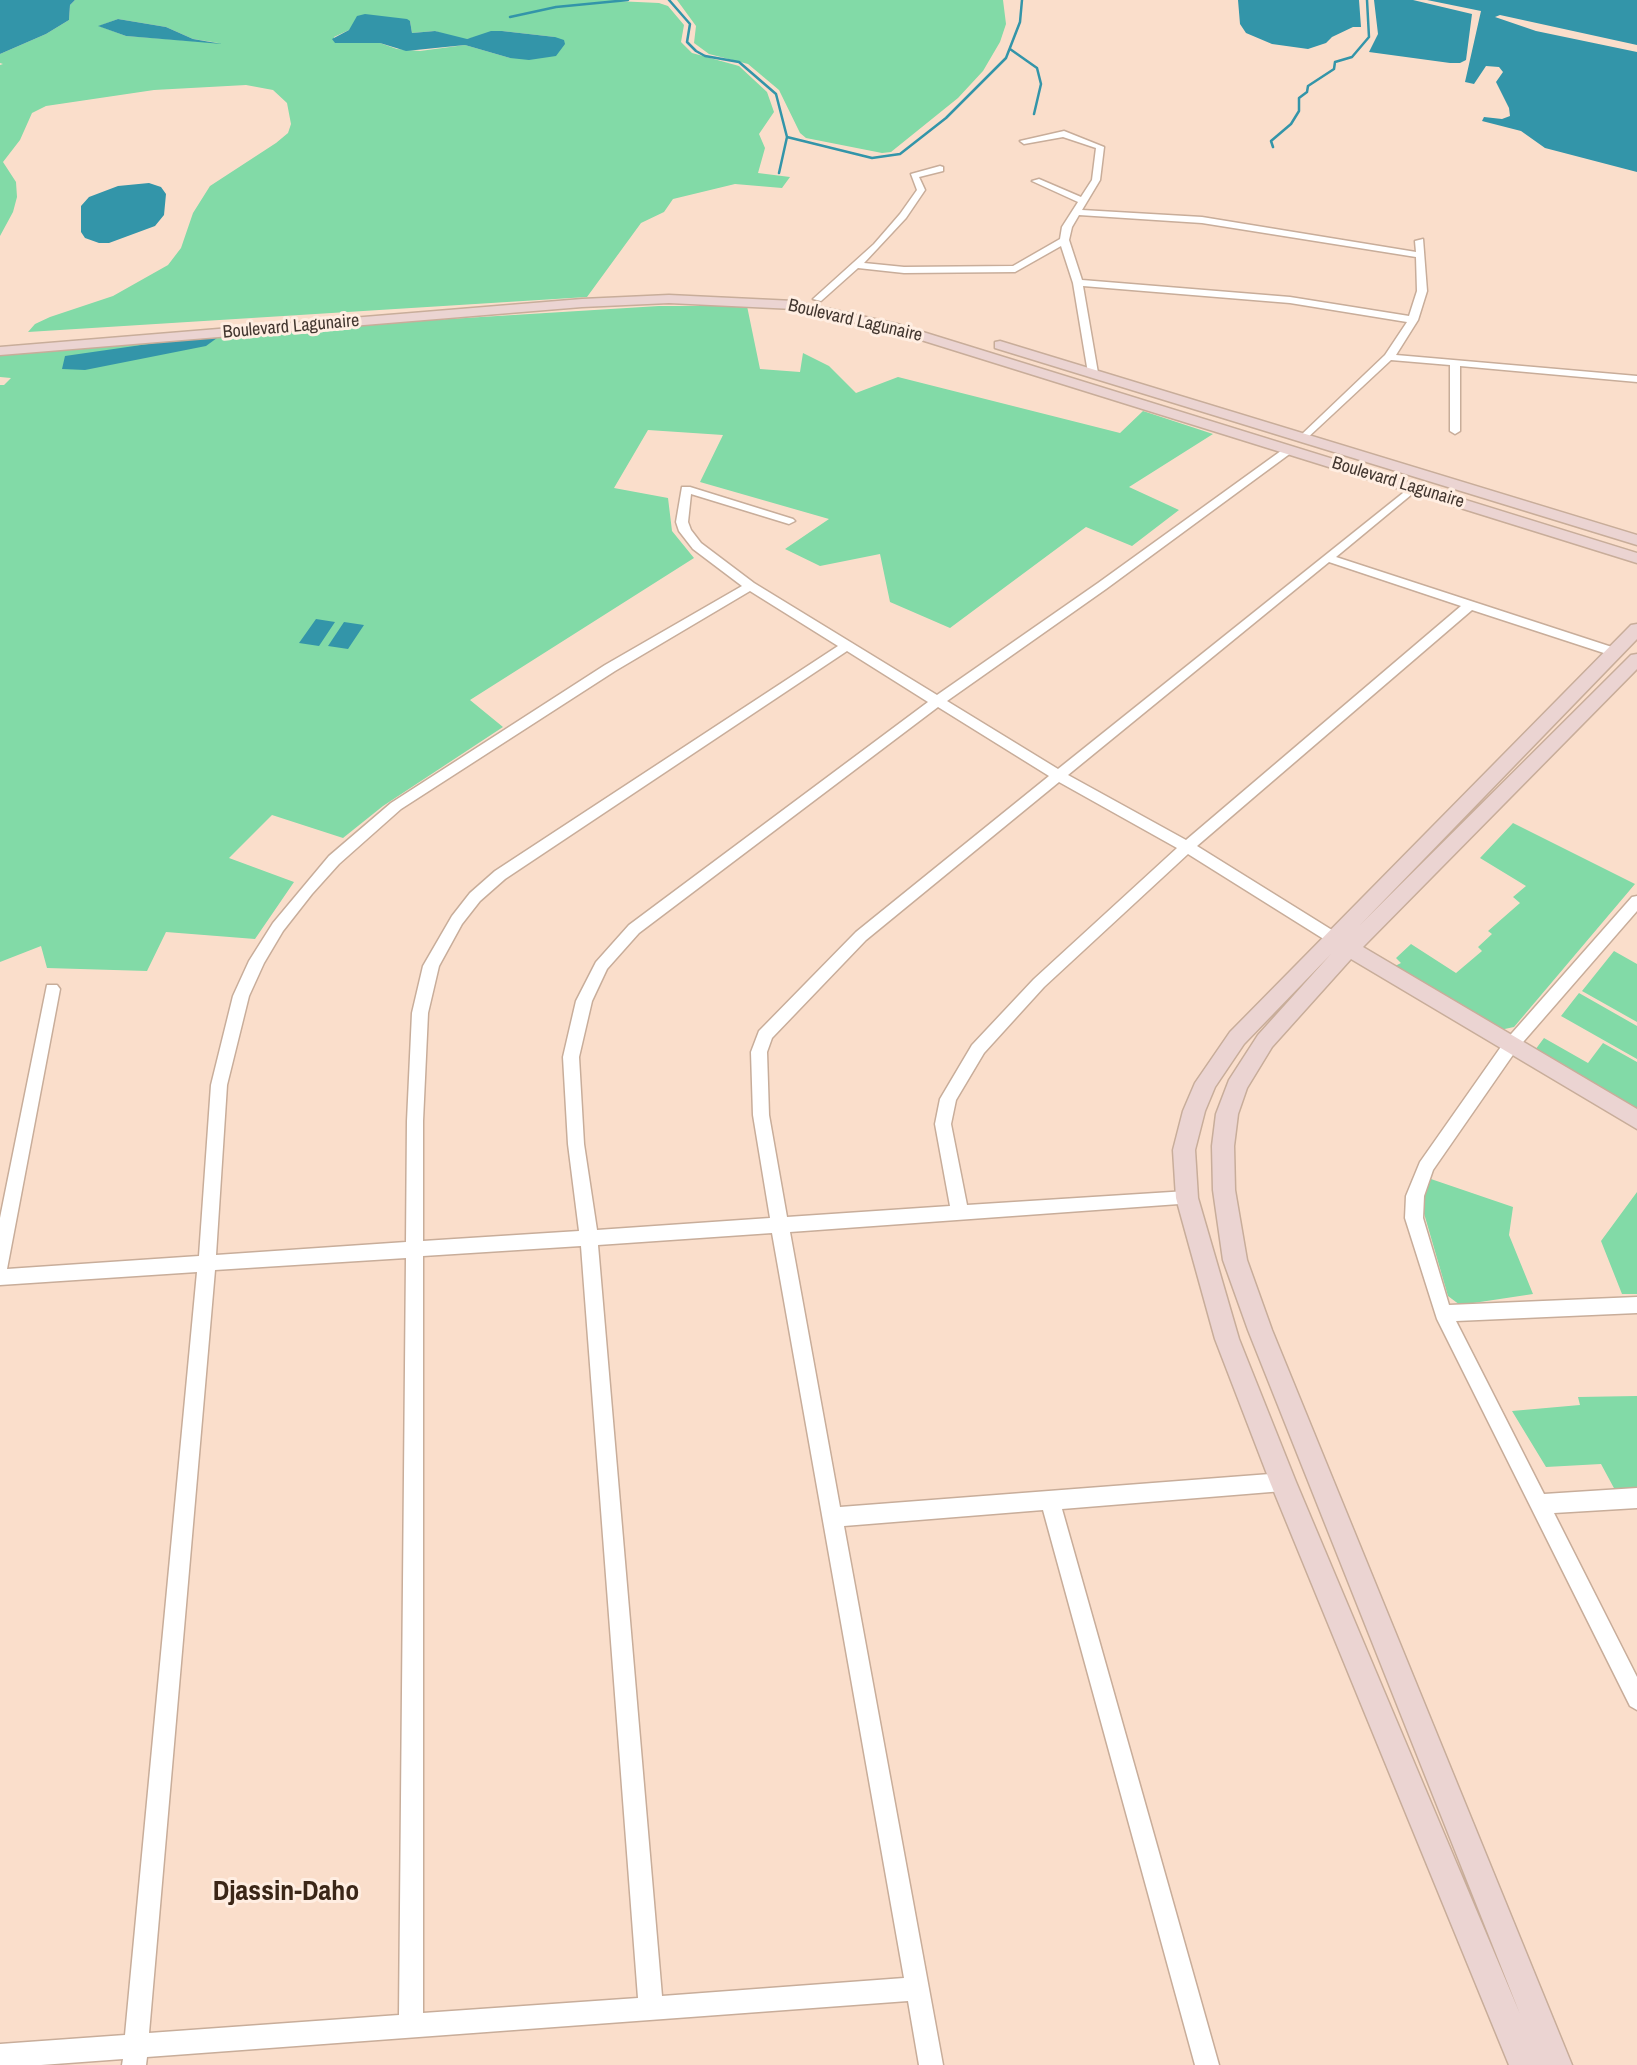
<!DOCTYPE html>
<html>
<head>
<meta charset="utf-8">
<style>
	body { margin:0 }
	canvas { display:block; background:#fadecb }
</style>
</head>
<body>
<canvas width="1637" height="2065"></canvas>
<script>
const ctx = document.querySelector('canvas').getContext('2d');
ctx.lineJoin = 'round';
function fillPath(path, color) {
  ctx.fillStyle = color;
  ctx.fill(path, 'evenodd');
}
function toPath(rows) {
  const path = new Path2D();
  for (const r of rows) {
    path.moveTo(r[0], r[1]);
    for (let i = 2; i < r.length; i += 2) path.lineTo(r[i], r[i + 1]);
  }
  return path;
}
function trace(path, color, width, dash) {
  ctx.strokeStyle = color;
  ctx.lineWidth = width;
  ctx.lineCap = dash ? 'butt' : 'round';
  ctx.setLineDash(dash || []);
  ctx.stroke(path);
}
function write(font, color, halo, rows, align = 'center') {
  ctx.font = font + ' "Archivo Narrow",sans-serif';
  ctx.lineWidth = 6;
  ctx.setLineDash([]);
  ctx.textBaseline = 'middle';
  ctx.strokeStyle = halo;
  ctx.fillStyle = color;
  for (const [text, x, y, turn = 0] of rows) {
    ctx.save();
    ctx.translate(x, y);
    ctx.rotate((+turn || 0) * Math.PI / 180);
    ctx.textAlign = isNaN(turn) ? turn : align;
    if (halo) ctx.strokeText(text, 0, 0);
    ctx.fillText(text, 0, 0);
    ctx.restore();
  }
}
fillPath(toPath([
	[75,0,622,0,616,1,659,3,668,6,684,25,681,42,692,53,739,66,767,92,774,112,759,134,765,148,758,173,790,177,782,188,735,184,673,199,664,212,641,223,587,297,28,332,35,324,50,317,113,296,168,265,181,248,193,213,210,186,276,143,288,133,291,124,287,103,273,90,246,85,154,90,46,106,32,113,20,140,3,162,16,182,17,197,13,212,0,236,0,65,3,64,0,63,0,54,46,34,69,20,70,5],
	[118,19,166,27,193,39,219,43,126,36,99,26],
	[410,21,412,33,435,31,457,39,467,39,502,31,555,37,510,58,465,45,420,51,397,49,380,43,335,43,334,37,349,30],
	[677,0,1003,0,1006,24,1000,42,983,71,958,98,891,152,882,153,806,138,800,133,779,90,748,64,709,54,694,43,696,26],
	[659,306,747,306,760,369,800,372,803,353,829,366,856,393,898,377,1120,433,1143,411,1213,434,1129,487,1179,510,1132,546,1086,527,950,628,890,602,880,554,820,566,785,549,829,519,700,482,723,435,648,430,614,488,668,498,672,531,694,558,470,700,503,727,383,806,343,838,272,815,229,858,294,882,255,939,166,932,147,971,47,968,41,946,0,962,0,385,4,385,11,378,0,377,0,355,13,346],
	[1513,823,1635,884,1514,1027,1500,1030,1395,966,1401,963,1396,958,1411,944,1456,973,1482,951,1478,947,1492,934,1488,931,1520,903,1513,897,1526,886,1480,858],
	[1614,951,1637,964,1637,1022,1582,991],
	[1579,993,1637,1026,1637,1059,1561,1016],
	[1544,1038,1588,1063,1603,1043,1637,1062,1637,1108,1535,1050],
	[1428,1178,1513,1207,1509,1235,1533,1294,1460,1305,1448,1296,1421,1203],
	[1637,1192,1637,1294,1622,1294,1601,1241],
	[1637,1396,1637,1488,1615,1490,1601,1464,1546,1467,1512,1411,1580,1405,1578,1397]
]), '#82daa7');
fillPath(toPath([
	[0,0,75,0,70,5,69,20,46,34,0,54],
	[1238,0,1359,0,1361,27,1353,27,1332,37,1326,43,1308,49,1272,44,1246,33,1240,24],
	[1374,0,1413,0,1472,14,1466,60,1460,63,1450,63,1369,52,1378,34],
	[1427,0,1637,0,1637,45,1500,15,1495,17,1536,31,1637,52,1637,172,1545,148,1521,131,1482,121,1484,117,1502,119,1510,116,1509,108,1496,82,1503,72,1499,67,1486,66,1474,84,1465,82,1481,11],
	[365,14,407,19,410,21,412,33,435,31,467,39,491,31,502,31,555,37,564,40,565,44,556,56,529,60,510,58,465,45,406,51,380,43,335,43,332,39,349,30,357,16],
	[118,19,166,27,193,39,222,44,126,36,98,26],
	[149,183,161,187,166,194,164,215,155,226,109,243,99,243,85,238,81,232,81,206,89,197,118,186],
	[217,338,206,346,85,370,62,369,65,356,183,339],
	[316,619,335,622,319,646,299,643],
	[344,622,364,625,348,649,328,646]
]), '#3395a9');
trace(toPath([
	[669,0,690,24,687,42,696,51,705,56,739,62,776,94,787,137,779,173],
	[510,17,556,7,628,0],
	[1010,49,1037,68,1041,84,1034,114],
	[787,137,872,158,900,154,946,118,1006,58,1020,22,1022,0],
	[1273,147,1271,141,1291,124,1299,111,1299,98,1307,92,1308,86,1334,69,1335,62,1352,57,1369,37,1367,0]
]), '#3395a9', 2.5);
const street = toPath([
	[1064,131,1104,147,1100,180,1082,210,1202,217,1416,252,1415,241,1423,239,1427,291,1418,320,1396,355,1637,376,1637,382,1460,366,1460,431,1455,434,1450,431,1450,365,1391,360,1304,441,1300,440,1300,436,1385,355,1407,322,1290,303,1083,286,1098,373,1093,376,1088,373,1073,283,1061,246,1015,272,904,273,858,268,821,301,813,299,874,244,900,214,917,190,911,174,940,166,943,167,943,171,919,177,925,190,906,218,864,263,904,267,1013,266,1060,239,1062,227,1078,202,1032,181,1039,179,1081,197,1092,180,1096,148,1063,137,1024,144,1020,141,1064,131],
	[1079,215,1202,223,1416,257,1417,291,1409,316,1290,297,1082,280,1069,240,1072,227,1079,215],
	[1285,448,1295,450,1106,589,947,701,1058,769,1413,485,1417,486,1417,490,1336,557,1618,649,1620,652,1618,655,1610,655,1472,610,1197,846,1340,935,1342,939,1340,943,1330,943,1188,854,1044,987,984,1053,956,1100,951,1124,967,1205,1187,1191,1193,1193,1196,1198,1193,1203,790,1232,840,1507,1283,1473,1290,1475,1293,1482,1290,1489,1283,1491,1062,1509,1219,2065,1195,2065,1043,1510,844,1526,943,2065,919,2065,908,2001,147,2057,146,2065,122,2065,123,2059,41,2065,0,2065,0,2044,125,2035,197,1272,0,1285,0,1218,47,985,57,985,60,989,7,1269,199,1256,211,1085,233,996,249,961,273,923,329,856,391,803,605,665,742,586,693,549,679,531,676,522,682,487,690,487,793,519,795,521,789,524,691,494,688,522,691,530,701,543,754,583,937,695,1098,583,1285,448],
	[1329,562,1461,606,1186,840,1068,775,1329,562],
	[750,591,838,646,495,871,470,893,452,916,423,966,412,1013,407,1121,406,1242,216,1255,227,1085,249,996,264,963,283,931,312,894,339,864,401,809,615,671,750,591],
	[847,651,928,702,629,925,596,962,576,1001,563,1057,568,1144,579,1231,423,1241,423,1121,428,1013,439,966,462,924,480,901,505,879,847,651],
	[938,707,1049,776,856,932,759,1031,751,1052,753,1115,770,1218,597,1230,584,1144,579,1057,592,1001,607,969,639,933,938,707],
	[1059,782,1177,848,1034,979,972,1045,940,1099,935,1124,950,1206,787,1217,769,1115,767,1052,772,1038,866,940,1059,782],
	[772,1233,904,1978,662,1996,598,1245,772,1233],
	[581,1246,638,1998,423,2013,423,1256,581,1246],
	[406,1258,399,2015,149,2033,215,1270,406,1258],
	[1637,896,1637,911,1517,1049,1433,1170,1424,1196,1423,1218,1449,1305,1637,1297,1637,1313,1456,1321,1544,1494,1637,1488,1637,1508,1554,1513,1637,1677,1637,1710,1630,1706,1437,1319,1405,1218,1406,1196,1420,1162,1505,1041,1632,897,1637,896]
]);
const secondary = toPath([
	[669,295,794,301,897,324,1637,553,1637,563,889,330,794,309,669,303,582,307,0,355,0,347,582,299,669,295],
	[1000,341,1637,535,1637,545,995,348,995,342,1000,341],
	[1637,624,1637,639,1360,925,1631,655,1637,654,1637,669,1363,947,1637,1109,1637,1129,1351,959,1272,1047,1247,1088,1238,1114,1234,1146,1235,1190,1247,1260,1272,1330,1572,2065,1509,2065,1270,1482,1215,1339,1176,1198,1173,1150,1183,1111,1195,1083,1230,1032,1631,625,1637,624],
	[1331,954,1258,1035,1229,1080,1216,1114,1212,1146,1213,1190,1223,1260,1248,1330,1520,2014,1296,1482,1239,1339,1198,1198,1195,1150,1205,1111,1215,1087,1244,1044,1331,954]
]);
trace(street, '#c8ad9a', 3);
trace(secondary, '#c8ad9a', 3);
fillPath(street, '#fff');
fillPath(secondary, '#ebd4d2');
write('18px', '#433730', '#ffeee2', [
	["Boulevard Lagunaire",855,321,13],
	["Boulevard Lagunaire",291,327,-5],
	["Boulevard Lagunaire",1398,483,17]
]);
write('bold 28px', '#3b2617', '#ffeee2', [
	["Djassin-Daho",286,1892]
]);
</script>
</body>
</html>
